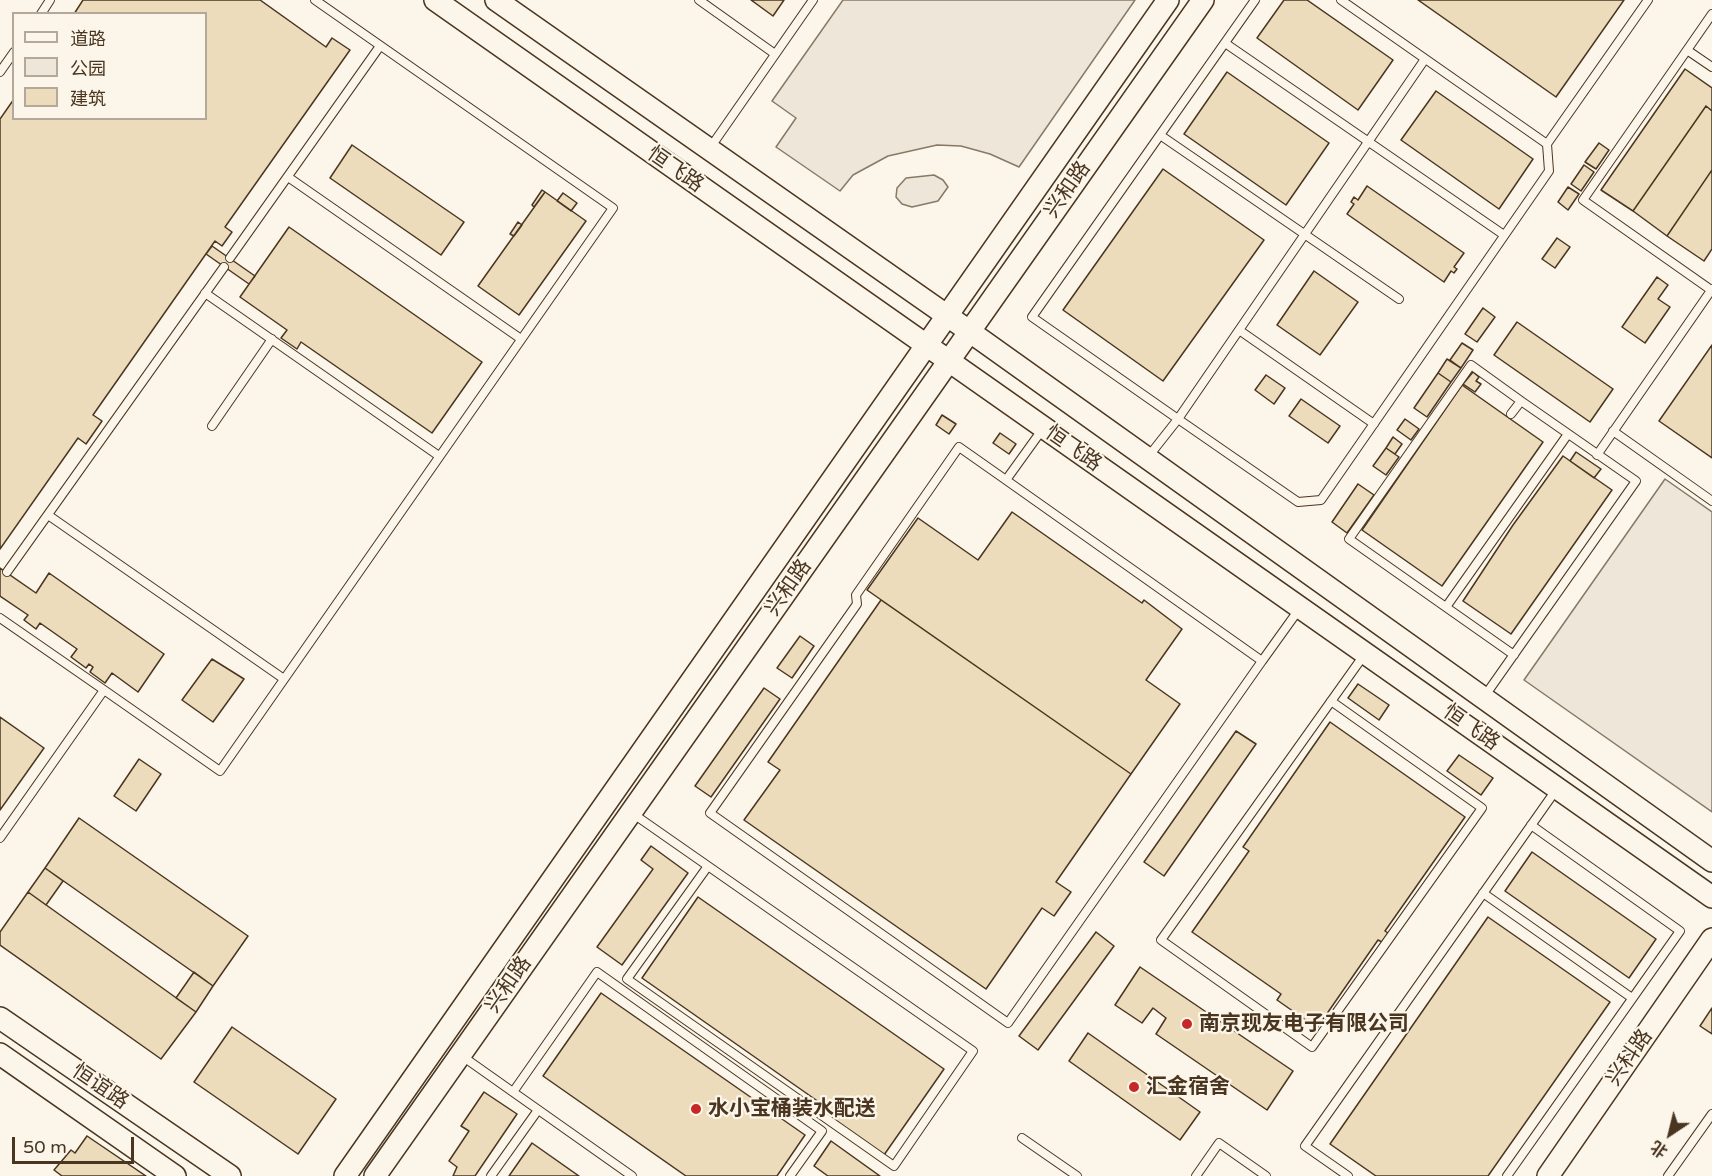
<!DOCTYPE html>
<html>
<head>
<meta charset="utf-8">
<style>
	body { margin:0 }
	#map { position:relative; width:1712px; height:1176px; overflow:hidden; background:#fbf6e9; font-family:"Varela Round","Noto Sans SC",sans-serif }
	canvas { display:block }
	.legend { position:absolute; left:12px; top:12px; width:195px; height:108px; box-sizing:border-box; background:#fbf6e9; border:2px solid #b4a999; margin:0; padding:8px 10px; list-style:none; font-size:18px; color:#4a3520 }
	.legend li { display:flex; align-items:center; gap:12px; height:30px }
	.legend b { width:30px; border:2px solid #b4a999 }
	.north { position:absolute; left:1640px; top:1104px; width:60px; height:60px; -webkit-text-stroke:4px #fbf6e9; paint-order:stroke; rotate:215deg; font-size:16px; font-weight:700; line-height:24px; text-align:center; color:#4a3520 }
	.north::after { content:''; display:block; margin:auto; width:21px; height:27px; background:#4a3520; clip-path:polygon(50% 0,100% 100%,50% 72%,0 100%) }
	.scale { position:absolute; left:12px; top:1137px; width:122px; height:27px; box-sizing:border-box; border:3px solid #4a3520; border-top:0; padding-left:8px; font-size:18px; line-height:21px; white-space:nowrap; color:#4a3520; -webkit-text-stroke:4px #fbf6e9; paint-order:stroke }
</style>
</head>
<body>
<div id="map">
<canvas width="1712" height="1176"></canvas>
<ul class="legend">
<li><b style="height:8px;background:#fbf6e9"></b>道路</li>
<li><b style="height:16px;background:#ede6d9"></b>公园</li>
<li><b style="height:16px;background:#ecdcbc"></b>建筑</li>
</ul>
<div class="north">北</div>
<div class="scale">50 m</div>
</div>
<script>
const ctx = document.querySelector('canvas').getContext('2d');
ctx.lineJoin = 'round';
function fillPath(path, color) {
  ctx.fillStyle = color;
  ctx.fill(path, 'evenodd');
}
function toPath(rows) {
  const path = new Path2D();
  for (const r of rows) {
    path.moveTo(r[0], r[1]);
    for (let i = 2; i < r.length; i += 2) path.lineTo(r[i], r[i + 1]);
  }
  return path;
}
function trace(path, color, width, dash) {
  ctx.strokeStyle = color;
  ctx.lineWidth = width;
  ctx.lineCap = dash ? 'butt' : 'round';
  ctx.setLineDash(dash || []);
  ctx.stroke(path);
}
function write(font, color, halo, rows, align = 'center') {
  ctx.font = font + ' "Varela Round","Noto Sans SC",sans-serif';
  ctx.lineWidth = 4.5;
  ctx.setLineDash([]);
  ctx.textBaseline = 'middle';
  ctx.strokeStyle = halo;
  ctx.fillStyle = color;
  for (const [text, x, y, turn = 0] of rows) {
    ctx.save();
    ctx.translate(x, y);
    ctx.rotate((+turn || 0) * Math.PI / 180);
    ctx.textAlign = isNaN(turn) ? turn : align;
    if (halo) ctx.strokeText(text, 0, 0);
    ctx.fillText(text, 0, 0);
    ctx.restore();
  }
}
const green = toPath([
	[843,0,1135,0,1019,167,990,154,961,146,937,145,888,156,853,175,840,191,776,147,796,118,772,101,843,0],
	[934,175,943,180,948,187,938,201,912,207,902,204,896,197,897,188,906,178,934,175],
	[1665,479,1712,512,1712,812,1524,680,1665,479]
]);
fillPath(green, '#ede6d9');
trace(green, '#887966', 1.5);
const building = toPath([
	[83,0,260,0,326,47,332,38,350,50,225,227,232,232,222,246,215,241,93,415,102,421,86,444,78,438,0,549,0,119,14,99,14,118,206,118,206,14,74,14,83,0],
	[751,0,784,0,773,16,751,0],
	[1284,0,1307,0,1393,60,1358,110,1257,38,1284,0],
	[1418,0,1624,0,1556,97,1418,0],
	[1685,69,1712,88,1712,111,1706,106,1633,211,1601,190,1685,69],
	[1227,72,1329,143,1286,205,1184,134,1227,72],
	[1436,91,1533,159,1499,209,1401,140,1436,91],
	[1706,106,1712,111,1712,170,1667,236,1633,211,1706,106],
	[1599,143,1609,150,1596,169,1585,162,1599,143],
	[352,145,464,222,441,255,330,178,352,145],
	[1584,165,1594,172,1581,191,1571,184,1584,165],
	[1163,169,1264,240,1163,381,1063,310,1163,169],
	[1712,170,1712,249,1704,261,1667,236,1712,170],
	[1367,186,1464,253,1454,267,1457,269,1454,273,1451,271,1444,282,1347,214,1354,204,1351,202,1354,197,1358,200,1367,186],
	[1568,187,1579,194,1568,210,1558,202,1568,187],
	[542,190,545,192,534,207,532,205,542,190],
	[545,192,586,221,519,315,478,286,545,192],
	[563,193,577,203,571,211,557,201,563,193],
	[518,222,522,225,514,236,510,234,518,222],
	[289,227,482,362,432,433,301,342,297,349,281,338,287,330,240,297,289,227],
	[1557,238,1570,247,1555,268,1542,259,1557,238],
	[212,246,255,276,249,284,206,254,212,246],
	[1314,271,1358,302,1320,355,1277,325,1314,271],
	[1657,277,1668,285,1658,299,1670,307,1645,343,1622,327,1657,277],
	[1483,308,1495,317,1477,342,1465,334,1483,308],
	[1517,322,1613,389,1590,422,1494,355,1517,322],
	[1462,343,1473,350,1461,368,1450,360,1462,343],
	[1712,345,1712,458,1659,421,1712,345],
	[1447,359,1461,368,1451,382,1438,373,1447,359],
	[1473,372,1479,377,1476,381,1481,384,1475,392,1463,384,1473,372],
	[1438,373,1451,382,1427,417,1414,408,1438,373],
	[1266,375,1285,388,1274,404,1255,390,1266,375],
	[1462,385,1543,442,1442,586,1362,530,1462,385],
	[1301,399,1340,426,1328,443,1289,416,1301,399],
	[942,415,956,424,949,434,936,425,942,415],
	[1405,419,1419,429,1411,440,1397,430,1405,419],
	[1000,433,1016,444,1009,454,993,443,1000,433],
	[1393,437,1402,444,1395,454,1386,448,1393,437],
	[1386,448,1399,457,1386,475,1373,466,1386,448],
	[1576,452,1601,469,1594,478,1570,461,1576,452],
	[1563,456,1612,490,1511,634,1463,601,1513,525,1563,456],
	[1358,484,1374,495,1347,533,1332,522,1358,484],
	[1012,512,1142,603,1144,600,1182,629,1146,680,1180,704,1131,774,867,590,918,518,978,560,1012,512],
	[0,568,36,593,49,573,164,654,138,692,112,673,105,683,90,672,93,667,89,664,86,668,71,657,77,649,40,623,36,629,24,620,28,615,0,596,0,568],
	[881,600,1131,774,1056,882,1071,892,1054,916,1042,908,986,989,744,820,780,770,768,762,881,600],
	[800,636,814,646,792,678,777,668,800,636],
	[212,659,244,679,213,722,182,700,212,659],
	[1358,684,1389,705,1379,720,1348,698,1358,684],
	[764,688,780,699,711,797,695,786,764,688],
	[0,717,44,748,0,810,0,717],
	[1330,722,1465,817,1385,931,1388,933,1382,942,1378,940,1317,1028,1277,1000,1281,994,1192,932,1249,851,1243,847,1330,722],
	[1236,731,1256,744,1164,876,1144,862,1236,731],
	[1459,755,1493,778,1481,795,1447,771,1459,755],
	[139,759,161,774,136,811,114,796,139,759],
	[79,818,248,936,213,986,45,868,79,818],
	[651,846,688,873,622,965,597,947,653,869,641,860,651,846],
	[1532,852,1656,939,1629,978,1505,891,1532,852],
	[45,868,63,881,46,905,28,892,45,868],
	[28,892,196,1012,161,1059,0,945,0,932,28,892],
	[698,897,944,1069,884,1155,823,1112,826,1107,642,978,698,897],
	[1488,917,1610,1002,1488,1176,1376,1176,1330,1144,1488,917],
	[1096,932,1114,946,1038,1050,1019,1036,1096,932],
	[1140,967,1293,1071,1267,1110,1156,1034,1166,1018,1153,1008,1142,1023,1115,1005,1140,967],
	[194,972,213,986,196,1012,176,998,194,972],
	[601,993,805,1135,777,1176,686,1176,543,1076,601,993],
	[1712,1008,1712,1034,1700,1026,1712,1008],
	[232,1027,336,1099,298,1154,194,1082,232,1027],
	[1088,1033,1200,1112,1180,1140,1069,1061,1088,1033],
	[484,1092,517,1114,475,1176,453,1176,457,1167,449,1161,469,1131,461,1126,484,1092],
	[87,1136,146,1176,62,1176,54,1170,71,1150,75,1153,87,1136],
	[831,1141,880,1176,828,1176,814,1166,831,1141],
	[532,1143,579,1176,509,1176,532,1143]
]);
fillPath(building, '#ecdcbc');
trace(building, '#4a3520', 1.5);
const lane = toPath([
	[699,0,775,54],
	[1255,0,1160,135,1399,299],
	[1341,0,1547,144],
	[41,14,50,0],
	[1225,43,1504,235],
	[1687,50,1712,67],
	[0,72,14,52],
	[1160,135,1032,317,1178,419,1425,59],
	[710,148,813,0],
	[288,177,521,339],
	[230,258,380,46],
	[1711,290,1583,200,1712,14],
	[205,293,439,456],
	[1239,330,1374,424],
	[212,426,272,339],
	[1613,431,1712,501],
	[1597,455,1712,289],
	[1148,457,1178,419,1298,502,1321,500,1549,171,1547,144,1648,0],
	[1006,480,1262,661,1008,1023,710,813,857,604,856,595,959,447,1006,480,1042,430],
	[48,515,284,679],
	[7,572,224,267],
	[1446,607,1568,434],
	[0,618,104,690],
	[1514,655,1349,539,1471,365,1521,401],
	[1262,661,1300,608],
	[1484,697,1636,481,1521,401,1511,414],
	[1331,701,1482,808,1312,1047,1161,940,1364,655],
	[632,813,973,1051,894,1166,627,979,708,866],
	[0,838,104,690,220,771,613,208,315,0],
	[1483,893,1632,998],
	[462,1056,632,1176],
	[513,1092,597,972,822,1131,790,1176],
	[1022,1138,1077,1176],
	[491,1176,538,1110],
	[1196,1176,1219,1143,1266,1176],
	[1348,1176,1305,1146,1556,790],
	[1507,1176,1680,931,1531,825],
	[1668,1176,1712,1114]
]);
const secondary = toPath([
	[435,0,1712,897],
	[496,0,969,331,1712,861],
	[0,1018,230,1176],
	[0,1054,175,1176],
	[345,1176,1168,0],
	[375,1176,1203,0],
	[1548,1176,1712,939]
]);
trace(lane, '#4a3520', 10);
trace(secondary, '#4a3520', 24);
trace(lane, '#fbf6e9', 8);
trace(secondary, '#fbf6e9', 21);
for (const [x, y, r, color] of [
	[1187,1024,6,"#c62828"],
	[1134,1087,6,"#c62828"],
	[696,1109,6,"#c62828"]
]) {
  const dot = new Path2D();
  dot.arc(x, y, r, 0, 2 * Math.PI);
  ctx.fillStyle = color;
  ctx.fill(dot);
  trace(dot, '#fbf6e9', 2);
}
write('21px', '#4a3520', '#fbf6e9', [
	["恒飞路",675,170,35],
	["兴和路",1068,190,-55],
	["恒飞路",1073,449,35],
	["兴和路",789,588,-55],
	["恒飞路",1471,728,35],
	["兴和路",509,985,-55],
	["兴科路",1630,1058,-55],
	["恒谊路",100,1087,34]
]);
write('bold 21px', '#4a3520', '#fbf6e9', [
	["南京现友电子有限公司",1199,1024],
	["汇金宿舍",1146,1087],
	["水小宝桶装水配送",708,1109]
], 'left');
</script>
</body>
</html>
